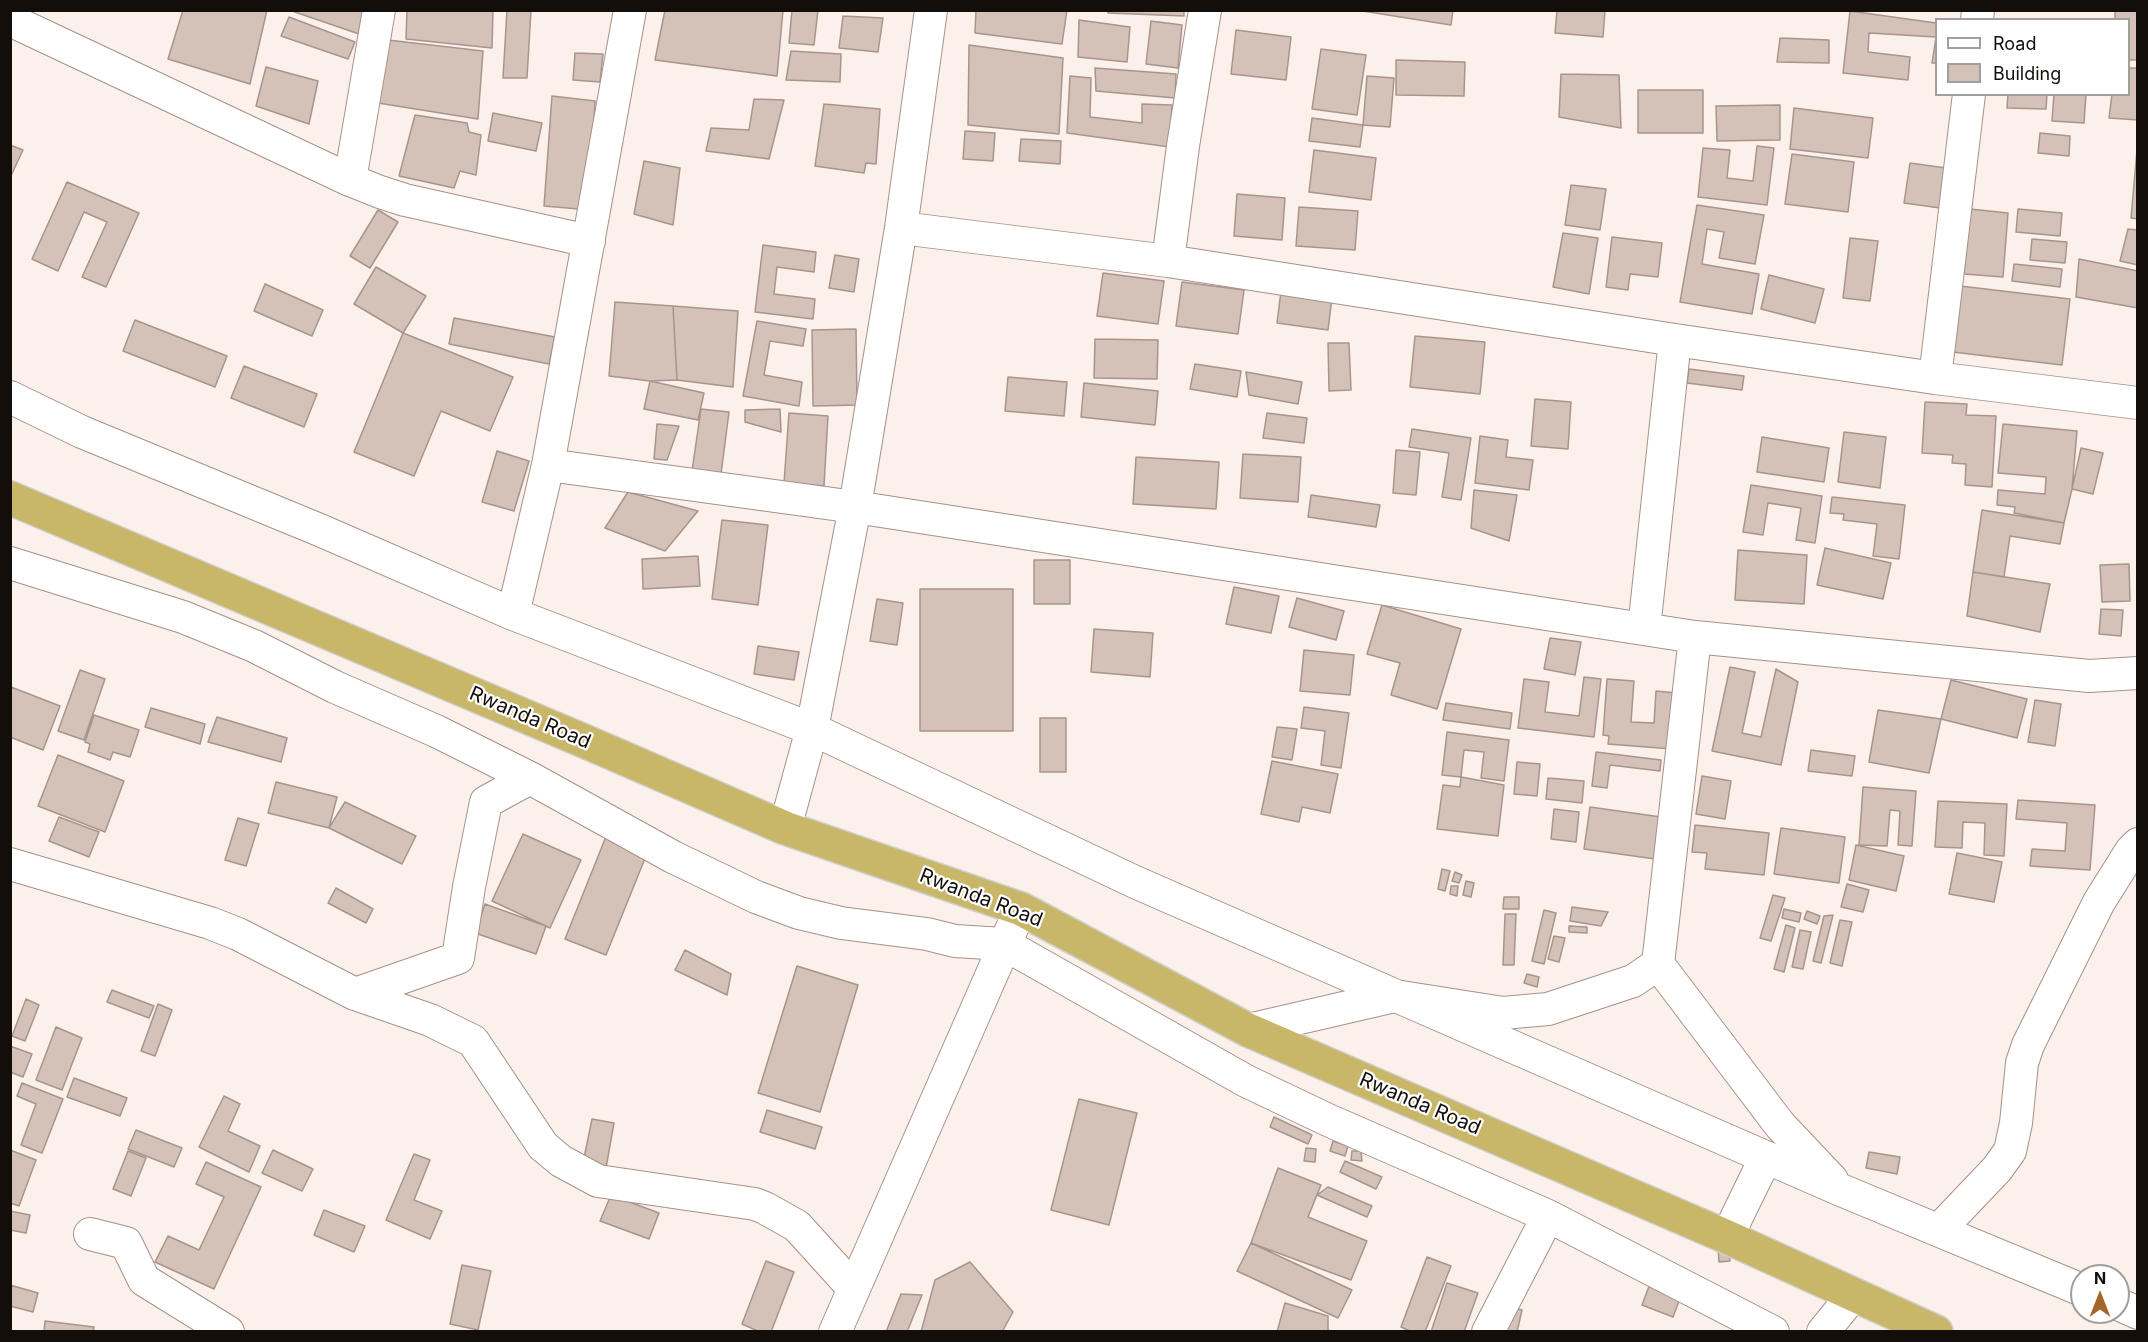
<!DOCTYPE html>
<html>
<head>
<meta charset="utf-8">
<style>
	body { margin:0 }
	#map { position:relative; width:2148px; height:1342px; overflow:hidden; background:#fcf0eb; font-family:Inter,sans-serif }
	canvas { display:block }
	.frame { position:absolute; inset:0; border:12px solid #140e0b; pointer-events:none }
	.legend { position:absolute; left:1935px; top:18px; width:195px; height:78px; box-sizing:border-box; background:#fff; border:2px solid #a19f9d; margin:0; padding:8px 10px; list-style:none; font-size:18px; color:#140e0b }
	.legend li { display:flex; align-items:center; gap:12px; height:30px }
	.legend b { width:30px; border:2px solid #a19f9d }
	.north { position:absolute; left:2070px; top:1264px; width:60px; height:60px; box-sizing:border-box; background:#fff; border:2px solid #a19f9d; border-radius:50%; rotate:0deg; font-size:16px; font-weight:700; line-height:24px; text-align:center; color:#140e0b }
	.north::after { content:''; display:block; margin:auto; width:21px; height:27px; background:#a26727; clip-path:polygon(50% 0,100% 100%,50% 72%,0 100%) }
</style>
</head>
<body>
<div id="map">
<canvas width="2148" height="1342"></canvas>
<div class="frame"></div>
<ul class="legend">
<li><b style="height:8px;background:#fff"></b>Road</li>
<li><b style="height:16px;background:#d4c1b8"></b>Building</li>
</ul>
<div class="north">N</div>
</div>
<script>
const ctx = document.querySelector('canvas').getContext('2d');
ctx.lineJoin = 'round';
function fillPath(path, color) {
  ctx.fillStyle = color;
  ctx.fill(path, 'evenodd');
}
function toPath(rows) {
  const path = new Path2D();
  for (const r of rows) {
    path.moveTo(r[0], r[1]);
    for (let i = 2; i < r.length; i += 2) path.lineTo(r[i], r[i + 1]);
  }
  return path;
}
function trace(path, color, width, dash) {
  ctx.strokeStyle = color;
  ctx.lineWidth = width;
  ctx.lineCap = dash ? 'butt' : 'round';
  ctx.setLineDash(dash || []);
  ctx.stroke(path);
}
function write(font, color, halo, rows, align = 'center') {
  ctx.font = font + ' Inter,sans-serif';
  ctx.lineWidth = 4.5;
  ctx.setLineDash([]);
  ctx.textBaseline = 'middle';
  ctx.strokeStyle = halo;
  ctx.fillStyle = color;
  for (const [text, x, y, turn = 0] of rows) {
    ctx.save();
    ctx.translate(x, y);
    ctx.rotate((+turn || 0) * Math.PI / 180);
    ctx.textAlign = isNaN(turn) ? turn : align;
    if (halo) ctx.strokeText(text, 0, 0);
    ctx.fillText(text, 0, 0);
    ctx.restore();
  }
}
const building = toPath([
	[183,10,267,10,250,84,168,59,183,10],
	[289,10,365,10,362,35,289,10],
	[407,10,493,10,492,48,406,39,407,10],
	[507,10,531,10,527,78,503,78,507,10],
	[665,10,783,10,777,76,655,60,665,10],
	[792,10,818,10,814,45,789,43,792,10],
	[976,10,1067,10,1062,44,975,33,976,10],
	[1108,10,1184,10,1184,16,1108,13,1108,10],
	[1356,10,1453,10,1451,25,1356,10],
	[1557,10,1605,10,1603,37,1555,33,1557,10],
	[2115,10,2138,10,2138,60,2128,60,2128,20,2115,20,2115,10],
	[1850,11,1936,23,1936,63,1932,63,1936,37,1869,33,1868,52,1910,57,1908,80,1843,73,1850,11],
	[843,16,883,18,878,52,839,48,843,16],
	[289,17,355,42,348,59,281,36,289,17],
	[1079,20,1130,27,1127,62,1078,57,1079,20],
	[1151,21,1182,25,1178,68,1146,64,1151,21],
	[1236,30,1291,37,1286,80,1231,74,1236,30],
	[1780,38,1829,40,1829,63,1777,62,1780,38],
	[388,40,483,51,478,119,378,103,388,40],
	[969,45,1063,58,1059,134,968,125,969,45],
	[1321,49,1366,55,1357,115,1312,109,1321,49],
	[791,51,841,54,840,82,786,80,791,51],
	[575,53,603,54,600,82,573,80,575,53],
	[1396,60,1465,62,1464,96,1396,95,1396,60],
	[266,67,318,81,309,124,256,106,266,67],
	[1095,68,1176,74,1175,98,1096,91,1095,68],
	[2128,68,2138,68,2138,120,2109,118,2112,94,2128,94,2128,68],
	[1561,74,1619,75,1621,128,1559,117,1561,74],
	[1070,76,1091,78,1090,117,1142,123,1142,104,1172,105,1170,147,1067,133,1070,76],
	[1367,76,1394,78,1390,127,1363,125,1367,76],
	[1638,90,1703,90,1703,133,1638,133,1638,90],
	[2008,94,2047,94,2046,109,2007,108,2008,94],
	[2054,94,2086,94,2084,123,2052,121,2054,94],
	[552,96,595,101,590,210,544,206,552,96],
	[754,99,784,100,769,159,706,151,711,128,749,130,754,99],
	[824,104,880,109,876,164,866,163,864,173,815,166,824,104],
	[1780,105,1780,140,1717,141,1716,106,1780,105],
	[1794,108,1873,118,1868,158,1790,149,1794,108],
	[493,113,542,123,536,151,488,141,493,113],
	[415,115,467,123,469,132,481,135,476,175,460,171,454,188,399,176,415,115],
	[1312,118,1363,125,1360,147,1309,141,1312,118],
	[965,131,995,133,993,161,963,159,965,131],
	[2040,133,2070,136,2069,156,2038,153,2040,133],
	[1021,139,1061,141,1060,164,1019,161,1021,139],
	[10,145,23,150,10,178,10,145],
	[1757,146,1774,148,1767,205,1698,197,1703,148,1730,150,1727,178,1753,181,1757,146],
	[1314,150,1376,158,1371,200,1309,192,1314,150],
	[2137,150,2138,219,2131,218,2137,150],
	[1792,154,1854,162,1848,212,1785,204,1792,154],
	[644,161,680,168,673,225,634,214,644,161],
	[1910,163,1946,168,1940,208,1904,203,1910,163],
	[67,182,139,213,106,287,82,277,107,222,84,212,58,271,32,259,67,182],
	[1571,185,1606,189,1600,230,1565,225,1571,185],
	[1237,194,1285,198,1282,240,1234,236,1237,194],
	[1697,205,1764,215,1755,264,1719,258,1724,232,1707,229,1702,264,1759,274,1752,314,1680,302,1697,205],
	[1299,207,1358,211,1355,250,1296,246,1299,207],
	[1970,209,2008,213,2003,277,1964,274,1970,209],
	[2018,209,2062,213,2060,236,2016,232,2018,209],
	[378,210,398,222,370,268,350,256,378,210],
	[2128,229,2138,230,2138,265,2120,261,2128,229],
	[1563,233,1598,238,1589,294,1553,287,1563,233],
	[1612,237,1662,243,1658,277,1630,274,1628,290,1606,287,1612,237],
	[1850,238,1878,241,1870,301,1843,298,1850,238],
	[2032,239,2067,242,2065,263,2030,260,2032,239],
	[763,245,816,252,814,272,777,267,774,294,815,299,813,319,755,312,763,245],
	[835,255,859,259,854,292,829,288,835,255],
	[2079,259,2138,271,2138,308,2076,297,2079,259],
	[2014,264,2062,269,2060,287,2012,281,2014,264],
	[376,267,426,296,403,333,354,304,376,267],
	[1103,273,1164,281,1158,324,1097,316,1103,273],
	[1769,275,1824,289,1815,323,1761,309,1769,275],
	[1182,282,1244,290,1238,334,1176,326,1182,282],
	[265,284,323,310,312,336,254,311,265,284],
	[1952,285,2070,299,2062,365,1944,351,1952,285],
	[1281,291,1332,298,1328,330,1277,323,1281,291],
	[615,302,673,306,677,380,650,381,609,376,615,302],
	[673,306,738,311,733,387,677,380,673,306],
	[454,318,555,337,549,364,449,344,454,318],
	[135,320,227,356,215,387,123,351,135,320],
	[757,321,806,329,803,346,770,341,764,375,802,382,799,406,743,396,757,321],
	[856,329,857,405,813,406,812,330,856,329],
	[403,333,513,377,490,431,441,411,414,476,354,452,403,333],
	[1415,336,1485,342,1480,394,1410,387,1415,336],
	[1095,339,1158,340,1157,379,1094,378,1095,339],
	[1328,343,1349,343,1351,390,1329,391,1328,343],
	[1195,364,1241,371,1237,397,1190,389,1195,364],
	[244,366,317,394,304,427,231,398,244,366],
	[1689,369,1744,376,1742,390,1687,383,1689,369],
	[1246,372,1302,382,1298,404,1249,395,1246,372],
	[1008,377,1067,382,1064,416,1005,411,1008,377],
	[650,381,704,393,698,420,644,409,650,381],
	[1084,383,1158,391,1155,425,1081,417,1084,383],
	[1535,399,1571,402,1568,449,1531,446,1535,399],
	[1925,402,1967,404,1966,415,1996,416,1992,487,1965,485,1966,464,1952,463,1953,455,1922,453,1925,402],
	[701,409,729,412,721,474,692,471,701,409],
	[780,409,781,432,745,422,745,410,780,409],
	[789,413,828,416,824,486,784,483,789,413],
	[1267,413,1307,418,1304,443,1263,438,1267,413],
	[657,424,679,426,667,460,654,459,657,424],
	[2003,424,2077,431,2072,489,2064,523,2014,513,2015,507,1997,505,1998,490,2045,494,2046,477,1998,473,2003,424],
	[1412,429,1471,438,1461,500,1442,497,1449,453,1409,447,1412,429],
	[1844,432,1886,437,1880,488,1838,482,1844,432],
	[1480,436,1508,440,1506,457,1533,460,1529,490,1475,483,1480,436],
	[1762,437,1829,448,1824,482,1757,472,1762,437],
	[2081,448,2103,453,2093,494,2072,489,2081,448],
	[1396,450,1420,452,1416,495,1393,493,1396,450],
	[497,451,529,461,514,511,482,502,497,451],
	[1243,454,1301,457,1298,502,1240,498,1243,454],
	[1136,457,1219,462,1216,509,1133,504,1136,457],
	[1751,485,1822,496,1815,543,1796,540,1801,508,1768,503,1763,535,1743,532,1751,485],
	[1474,490,1517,495,1509,541,1471,528,1474,490],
	[628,492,698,511,665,551,605,528,628,492],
	[1311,495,1380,505,1376,527,1308,517,1311,495],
	[1832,497,1905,505,1899,559,1873,556,1877,524,1843,520,1844,514,1830,513,1832,497],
	[1982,510,2064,523,2060,544,2010,536,2004,577,1973,572,1982,510],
	[722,520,768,525,758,605,712,599,722,520],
	[1825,548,1891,563,1883,599,1817,585,1825,548],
	[1738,550,1807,555,1804,604,1735,600,1738,550],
	[698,556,700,586,643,589,642,559,698,556],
	[1034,560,1070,560,1070,604,1034,604,1034,560],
	[2129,564,2130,601,2102,602,2100,565,2129,564],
	[1973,572,2050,584,2040,632,1967,616,1973,572],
	[1234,587,1279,596,1271,633,1226,624,1234,587],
	[920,589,1013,589,1013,731,920,731,920,589],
	[1297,598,1344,611,1336,640,1289,627,1297,598],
	[877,599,903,603,897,645,870,641,877,599],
	[1382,605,1461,629,1437,709,1391,695,1400,663,1367,654,1382,605],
	[2101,609,2123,610,2121,636,2099,634,2101,609],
	[1094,629,1153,633,1150,677,1091,672,1094,629],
	[1550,638,1581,642,1575,675,1544,669,1550,638],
	[758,646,799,652,794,680,754,674,758,646],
	[1304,650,1354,655,1350,695,1300,691,1304,650],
	[1730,667,1755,672,1742,733,1761,737,1776,669,1798,682,1781,765,1712,751,1730,667],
	[80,670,105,679,84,740,58,731,80,670],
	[1584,677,1601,679,1594,737,1518,728,1524,679,1549,682,1545,712,1579,716,1584,677],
	[1607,679,1634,681,1631,722,1654,723,1656,691,1677,693,1672,749,1608,744,1609,736,1603,735,1607,679],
	[1951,680,2027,699,2017,738,1941,719,1951,680],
	[11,687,60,706,43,750,10,737,11,687],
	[2035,700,2061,704,2055,746,2028,742,2035,700],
	[1446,703,1512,713,1510,729,1443,720,1446,703],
	[1304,707,1349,713,1341,768,1321,765,1325,731,1301,728,1304,707],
	[151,708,205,724,200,744,145,727,151,708],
	[1878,710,1941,719,1929,773,1869,762,1878,710],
	[94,715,139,730,130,757,113,752,110,760,88,752,90,744,85,742,94,715],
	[217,717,287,738,281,762,208,742,217,717],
	[1040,718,1066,718,1066,772,1040,772,1040,718],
	[1277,727,1297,729,1292,760,1272,757,1277,727],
	[1447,732,1509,740,1504,781,1481,778,1484,752,1464,750,1461,777,1442,775,1447,732],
	[1811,750,1855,756,1852,776,1808,771,1811,750],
	[1596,752,1661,760,1660,771,1610,765,1607,788,1592,786,1596,752],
	[58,755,124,781,105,832,38,806,58,755],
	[1272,761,1338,774,1330,813,1302,807,1299,822,1261,814,1272,761],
	[1517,762,1540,764,1537,796,1514,794,1517,762],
	[1702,776,1731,781,1725,819,1696,814,1702,776],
	[1461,777,1504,785,1498,836,1437,829,1443,785,1460,787,1461,777],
	[1548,778,1584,781,1582,803,1546,799,1548,778],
	[276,782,337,797,329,828,268,813,276,782],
	[1863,787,1916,791,1912,846,1898,845,1900,811,1890,810,1887,846,1859,845,1863,787],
	[2018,800,2095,805,2090,870,2030,866,2032,849,2065,851,2067,823,2016,819,2018,800],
	[1938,801,2007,804,2004,856,1984,855,1985,823,1963,822,1962,848,1935,847,1938,801],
	[345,802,416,836,402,864,329,828,345,802],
	[1590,807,1661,817,1655,859,1584,849,1590,807],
	[1554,809,1579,812,1576,842,1551,839,1554,809],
	[59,817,99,832,89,857,49,841,59,817],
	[238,818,259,824,246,866,225,860,238,818],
	[1695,825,1769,833,1764,875,1705,869,1707,853,1692,852,1695,825],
	[1781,828,1845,837,1839,883,1774,874,1781,828],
	[523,834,581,860,550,928,492,901,523,834],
	[607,834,648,851,606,955,565,939,607,834],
	[1856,845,1904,856,1896,891,1849,880,1856,845],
	[1957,853,2002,862,1994,902,1949,894,1957,853],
	[1442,869,1450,871,1445,891,1438,889,1442,869],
	[1455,872,1462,875,1459,883,1452,881,1455,872],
	[1466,881,1474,883,1471,897,1463,895,1466,881],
	[1847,884,1869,890,1863,912,1841,907,1847,884],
	[1451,886,1458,886,1457,896,1450,894,1451,886],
	[336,888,373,909,366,923,328,903,336,888],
	[1773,895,1785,898,1771,941,1760,938,1773,895],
	[1504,897,1519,897,1519,909,1503,909,1504,897],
	[485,904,546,926,536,954,475,933,485,904],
	[1572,907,1608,912,1601,926,1570,921,1572,907],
	[1784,909,1801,913,1799,922,1782,918,1784,909],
	[1544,910,1556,913,1544,964,1532,961,1544,910],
	[1807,911,1820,916,1817,924,1804,919,1807,911],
	[1505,914,1516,914,1514,965,1503,965,1505,914],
	[1833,915,1821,963,1813,961,1824,916,1833,915],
	[1840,920,1852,922,1842,966,1830,963,1840,920],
	[1786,925,1795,928,1784,972,1774,969,1786,925],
	[1569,926,1587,927,1587,933,1569,932,1569,926],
	[1800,930,1811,932,1803,969,1792,967,1800,930],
	[1554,936,1565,938,1559,962,1548,959,1554,936],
	[685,950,731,974,727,995,675,970,685,950],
	[797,966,858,985,820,1112,758,1093,797,966],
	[1527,974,1539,977,1537,987,1524,983,1527,974],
	[112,990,154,1006,149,1018,107,1002,112,990],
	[26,999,39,1005,25,1041,12,1036,26,999],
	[158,1004,172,1010,155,1056,141,1051,158,1004],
	[56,1027,82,1038,62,1090,36,1080,56,1027],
	[10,1046,32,1054,23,1077,10,1072,10,1046],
	[74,1078,127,1098,120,1116,67,1097,74,1078],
	[22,1083,63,1099,42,1153,21,1145,36,1104,17,1096,22,1083],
	[224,1096,240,1104,228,1131,260,1146,249,1172,199,1147,224,1096],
	[1079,1099,1137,1113,1109,1225,1051,1210,1079,1099],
	[767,1110,822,1127,815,1149,760,1132,767,1110],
	[1274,1117,1312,1135,1308,1144,1270,1127,1274,1117],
	[592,1119,614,1123,606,1168,583,1163,592,1119],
	[136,1130,182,1148,174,1167,128,1149,136,1130],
	[1333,1141,1348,1146,1345,1156,1330,1151,1333,1141],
	[1306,1148,1316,1149,1315,1162,1304,1161,1306,1148],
	[10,1150,36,1160,19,1206,10,1203,10,1150],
	[273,1150,313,1169,302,1191,262,1173,273,1150],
	[128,1151,146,1158,131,1196,113,1189,128,1151],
	[1352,1151,1361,1151,1362,1161,1351,1160,1352,1151],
	[1869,1152,1900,1157,1897,1174,1866,1168,1869,1152],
	[414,1154,430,1160,414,1200,442,1211,430,1239,386,1220,414,1154],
	[1345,1161,1382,1177,1376,1189,1340,1172,1345,1161],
	[206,1162,261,1187,214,1289,155,1262,168,1236,199,1250,224,1197,196,1184,206,1162],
	[1278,1168,1321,1185,1308,1217,1367,1241,1351,1280,1251,1243,1278,1168],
	[1328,1187,1372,1206,1367,1217,1317,1195,1328,1187],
	[611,1195,659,1213,649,1239,600,1221,611,1195],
	[324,1210,365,1226,354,1252,314,1235,324,1210],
	[10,1211,30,1215,26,1233,10,1230,10,1211],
	[1251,1243,1352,1290,1338,1318,1237,1271,1251,1243],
	[1728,1247,1730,1261,1719,1262,1718,1248,1728,1247],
	[1427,1257,1451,1266,1425,1332,1412,1332,1401,1327,1427,1257],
	[766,1261,794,1272,771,1332,760,1332,742,1324,766,1261],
	[970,1262,1013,1312,1002,1332,921,1332,935,1280,970,1262],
	[462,1265,491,1271,478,1330,450,1324,462,1265],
	[1654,1273,1685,1285,1673,1317,1642,1305,1654,1273],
	[1447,1283,1478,1293,1464,1332,1431,1332,1447,1283],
	[10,1285,38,1293,33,1312,10,1306,10,1285],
	[901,1294,922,1295,907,1332,886,1332,901,1294],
	[1285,1303,1328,1316,1328,1330,1333,1332,1277,1332,1285,1303],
	[1502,1304,1522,1310,1517,1332,1494,1332,1502,1304],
	[45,1321,94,1327,93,1332,44,1332,45,1321]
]);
fillPath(building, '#d4c1b8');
trace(building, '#a7958d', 1.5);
const minor = toPath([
	[10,20,350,180,380,192,405,200,589,241],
	[1977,20,1978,10],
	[350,180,379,10],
	[901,228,1168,261,1675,340,1935,378,2138,403],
	[1168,261,1183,146,1205,10],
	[1935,378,1969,94],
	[10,397,82,432,322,531,513,614,812,729,1135,882,1841,1190,2082,1290],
	[548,465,855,507,1695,637,2089,676,2138,673],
	[10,563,183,617,254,646,335,687,436,731,530,778,673,857,756,897,799,913,841,923,927,934,955,941,1004,944,1246,1081,1328,1120,1548,1216,1773,1332],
	[513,614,548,465,630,10],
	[1644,629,1675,340],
	[1695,637,1658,964,1780,1125,1832,1180],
	[785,828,812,729,855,507,901,228,931,10],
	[10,864,210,923,238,934,355,994,430,1020,473,1041,543,1146,561,1161,598,1181,755,1204,765,1208,797,1226,854,1289],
	[355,994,458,958,469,887,486,802,530,778],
	[1248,1030,1395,996,1503,1013,1548,1009,1633,981,1658,964],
	[1939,1230,1997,1169,2010,1151,2016,1123,2022,1063,2028,1045,2099,902,2131,851,2138,844],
	[90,1234,126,1243,144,1280,228,1332],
	[1727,1237,1766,1157],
	[2118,1304,2138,1313],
	[835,1332,1013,926],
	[1488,1332,1548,1216],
	[1823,1332,1853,1295]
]);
const trunk = toPath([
	[10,498,591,744,785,828,1021,909,1248,1030,1727,1237,1936,1332]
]);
trace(minor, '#a4928a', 34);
trace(trunk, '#d0cfce', 36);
trace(minor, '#fff', 32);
trace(trunk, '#c8b768', 33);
write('20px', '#140e0b', '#fff', [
	["Rwanda Road",530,718,23],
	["Rwanda Road",981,898,21],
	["Rwanda Road",1420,1104,23]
]);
</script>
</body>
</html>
